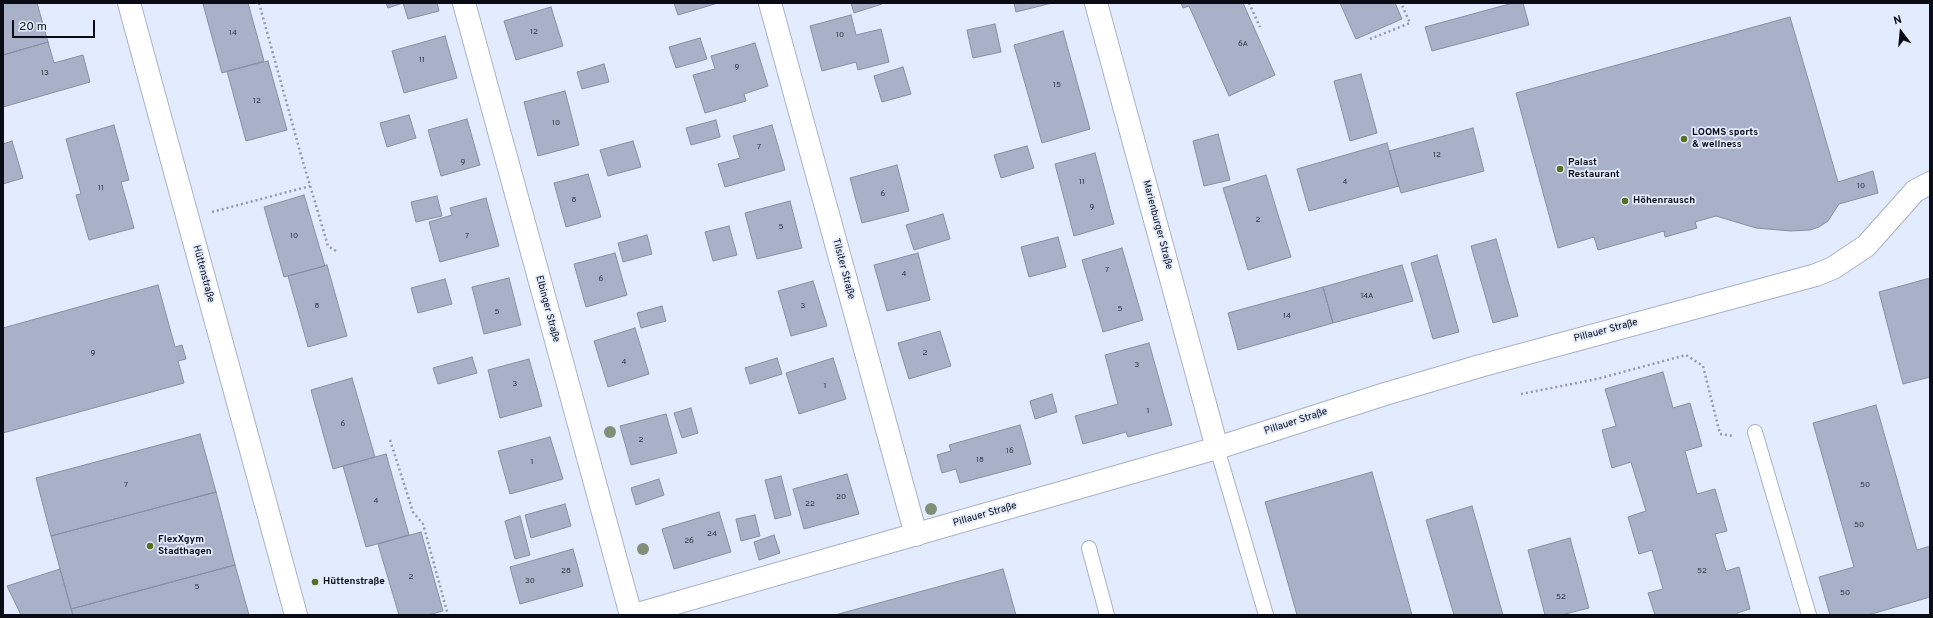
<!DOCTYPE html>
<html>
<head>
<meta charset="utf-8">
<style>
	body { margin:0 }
	#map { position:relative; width:1933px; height:618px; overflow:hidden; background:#e3ebfe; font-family:Overpass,sans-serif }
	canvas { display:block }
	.frame { position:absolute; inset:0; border:4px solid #090c14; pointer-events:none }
	.north { position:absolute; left:1881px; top:12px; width:40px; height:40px; -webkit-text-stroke:3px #e3ebfe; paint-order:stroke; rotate:344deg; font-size:11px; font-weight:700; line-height:16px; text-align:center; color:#090c14 }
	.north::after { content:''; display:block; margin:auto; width:14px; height:18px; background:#090c14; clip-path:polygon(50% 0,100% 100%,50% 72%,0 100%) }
	.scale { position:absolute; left:12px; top:20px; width:83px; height:18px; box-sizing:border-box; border:2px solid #090c14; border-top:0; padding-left:5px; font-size:12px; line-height:14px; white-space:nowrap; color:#090c14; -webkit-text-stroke:3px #e3ebfe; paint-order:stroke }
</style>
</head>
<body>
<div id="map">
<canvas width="1933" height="618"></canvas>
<div class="frame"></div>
<div class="north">N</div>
<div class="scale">20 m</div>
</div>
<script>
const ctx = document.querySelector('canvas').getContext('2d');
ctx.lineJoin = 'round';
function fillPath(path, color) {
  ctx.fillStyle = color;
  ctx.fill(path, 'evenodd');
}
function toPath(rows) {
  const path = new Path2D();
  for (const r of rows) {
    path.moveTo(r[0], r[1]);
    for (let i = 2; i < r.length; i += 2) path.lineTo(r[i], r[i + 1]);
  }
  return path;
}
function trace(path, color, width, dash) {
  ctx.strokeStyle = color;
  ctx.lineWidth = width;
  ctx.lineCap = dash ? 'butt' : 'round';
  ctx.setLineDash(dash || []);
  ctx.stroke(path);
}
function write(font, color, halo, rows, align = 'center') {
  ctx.font = font + ' Overpass,sans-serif';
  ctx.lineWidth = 3.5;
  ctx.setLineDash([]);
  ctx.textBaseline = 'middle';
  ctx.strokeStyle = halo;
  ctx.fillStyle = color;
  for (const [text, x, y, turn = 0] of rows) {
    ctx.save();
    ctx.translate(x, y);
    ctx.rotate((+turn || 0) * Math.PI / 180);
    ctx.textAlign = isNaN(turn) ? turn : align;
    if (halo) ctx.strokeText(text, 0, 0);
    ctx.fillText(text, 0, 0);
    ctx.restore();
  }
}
const building = toPath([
	[3,3,37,3,48,42,3,55,3,3],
	[206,3,248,3,264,61,222,73,203,4,206,3],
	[386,3,437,3,439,11,408,19,403,3,388,8,386,3],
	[674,3,718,3,678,15,674,3],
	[851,3,882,3,882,4,854,13,851,3],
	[1014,3,1052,3,1016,12,1014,3],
	[1181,3,1243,3,1275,75,1229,96,1189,6,1183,8,1181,3],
	[1340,3,1395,3,1402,19,1356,39,1340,3],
	[1513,3,1523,3,1529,25,1432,51,1425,27,1513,3],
	[551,7,563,46,516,60,504,21,551,7],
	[851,15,856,35,881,29,889,62,858,70,856,62,822,71,810,26,851,15],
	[1790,17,1838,182,1873,171,1878,193,1839,204,1828,221,1819,227,1810,230,1791,231,1756,228,1716,216,1695,222,1697,228,1665,237,1664,231,1598,250,1594,237,1558,248,1516,93,1790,17],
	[995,24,1001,52,973,58,967,30,995,24],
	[1063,31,1090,129,1042,143,1014,45,1063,31],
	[445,36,457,78,404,93,392,51,445,36],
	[700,38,707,59,676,68,669,47,700,38],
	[48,42,54,63,83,55,90,82,3,107,3,55,48,42],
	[755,43,768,86,744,94,746,101,705,113,693,75,715,69,711,56,755,43],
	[268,61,287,130,246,141,227,71,268,61],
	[604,64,609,82,582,89,577,72,604,64],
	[903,67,911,94,882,102,874,76,903,67],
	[1361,74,1377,133,1350,141,1334,81,1361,74],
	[565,91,579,145,538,156,524,102,565,91],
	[409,115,416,138,387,147,380,123,409,115],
	[467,119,480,165,441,176,428,130,467,119],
	[716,120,720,137,691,145,686,128,716,120],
	[114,125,129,180,121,182,134,228,89,240,76,195,81,194,66,139,114,125],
	[772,125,785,170,725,187,718,164,740,158,733,136,772,125],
	[1473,128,1484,171,1401,193,1389,151,1473,128],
	[1218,134,1230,180,1204,186,1193,141,1218,134],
	[12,141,23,178,3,184,3,144,12,141],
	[633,141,641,167,608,176,600,150,633,141],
	[1387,143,1399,186,1309,211,1297,169,1387,143],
	[1027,146,1034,168,1001,178,994,155,1027,146],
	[1095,153,1114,224,1074,236,1055,164,1095,153],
	[897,165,909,211,862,223,850,178,897,165],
	[588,174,601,217,566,227,554,183,588,174],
	[1266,175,1291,257,1248,270,1223,188,1266,175],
	[304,195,325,266,284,277,264,207,304,195],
	[437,196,442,216,416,222,411,202,437,196],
	[486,198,499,246,440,262,429,222,452,215,450,208,486,198],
	[790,201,802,248,757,259,745,213,790,201],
	[943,214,950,239,914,250,906,225,943,214],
	[729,226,737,255,713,261,705,232,729,226],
	[647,235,652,254,623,262,618,243,647,235],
	[1058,237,1066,267,1029,277,1021,247,1058,237],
	[1496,239,1518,316,1493,323,1471,246,1496,239],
	[1122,248,1143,320,1103,332,1082,260,1122,248],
	[615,253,627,295,586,307,574,264,615,253],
	[918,253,930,300,887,311,874,265,918,253],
	[1437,255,1459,332,1433,339,1411,263,1437,255],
	[327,265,347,336,308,347,288,276,327,265],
	[1402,265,1413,301,1333,323,1323,287,1402,265],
	[509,278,521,325,484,334,472,287,509,278],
	[1930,278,1930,377,1903,384,1879,292,1930,278],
	[445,279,452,304,418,313,411,288,445,279],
	[813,281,827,326,791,336,778,291,813,281],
	[158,285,175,347,182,345,186,359,178,361,184,383,3,433,3,328,158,285],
	[1323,287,1333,323,1238,350,1228,313,1323,287],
	[662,306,666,321,641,328,637,313,662,306],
	[635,328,649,374,608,387,594,341,635,328],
	[940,331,951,366,909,379,898,343,940,331],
	[1149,343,1172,425,1128,437,1126,432,1083,444,1075,416,1118,404,1105,355,1149,343],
	[472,357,477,373,438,384,433,368,472,357],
	[777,358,782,374,750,384,745,368,777,358],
	[833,358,846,399,799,414,786,373,833,358],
	[529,359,542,406,500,418,488,370,529,359],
	[1663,372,1673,408,1690,403,1702,446,1685,451,1697,494,1715,489,1727,531,1715,534,1726,571,1739,567,1750,609,1737,613,1738,615,1655,615,1648,593,1663,589,1652,550,1639,554,1628,517,1646,511,1631,462,1612,468,1602,430,1616,426,1605,389,1663,372],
	[352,378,375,457,333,469,311,390,352,378],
	[1052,394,1057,412,1035,419,1030,401,1052,394],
	[1876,405,1917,550,1930,546,1930,597,1868,615,1830,615,1819,577,1854,567,1813,423,1876,405],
	[691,408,698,433,682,438,674,413,691,408],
	[666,414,677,453,631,465,620,426,666,414],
	[1020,425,1031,464,960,483,956,469,942,473,937,455,951,451,949,445,1020,425],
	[200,434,216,492,51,536,36,478,200,434],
	[550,437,563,479,510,494,498,451,550,437],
	[386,454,409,535,366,547,343,466,386,454],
	[1372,472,1412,615,1297,615,1265,502,1372,472],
	[847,474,859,514,804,529,793,489,847,474],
	[781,476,791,515,775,519,765,480,781,476],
	[659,479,664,495,636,505,631,488,659,479],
	[216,492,235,565,71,609,51,536,216,492],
	[565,504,571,526,531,538,525,515,565,504],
	[1472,506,1503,615,1454,615,1426,520,1472,506],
	[719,512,731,552,674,569,662,529,719,512],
	[755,515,760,536,741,541,736,519,755,515],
	[520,516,530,555,515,559,505,521,520,516],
	[421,532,443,611,428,615,399,615,378,544,421,532],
	[774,535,780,553,759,560,754,542,774,535],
	[1570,538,1589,608,1561,615,1545,615,1528,550,1570,538],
	[573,549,583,586,520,604,510,567,573,549],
	[235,565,249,615,73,615,71,609,235,565],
	[60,569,73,615,21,615,7,586,60,569],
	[1003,569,1016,615,835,615,1003,569]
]);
fillPath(building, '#a8b1c8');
trace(building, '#868fa4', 1);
const service = toPath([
	[1755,432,1809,615],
	[1217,448,1266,615],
	[1089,548,1107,615]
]);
const minor = toPath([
	[129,3,296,615],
	[464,3,631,615],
	[770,3,916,535],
	[1096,3,1217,448],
	[634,615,1217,448,1385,394,1480,366,1816,275,1833,268,1866,246,1915,191,1930,183]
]);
trace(service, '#a8b1c8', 16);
trace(minor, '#a8b1c8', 24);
trace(toPath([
	[259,3,301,155,328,246,336,251],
	[1249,3,1260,27],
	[1370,39,1410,23,1401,3],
	[212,212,310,186],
	[1521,394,1597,379,1686,355,1703,366,1720,434,1734,436],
	[390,440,413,512,423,524,448,615]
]), '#949aa9', 2.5, [2, 3]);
trace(service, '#fff', 14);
trace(minor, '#fff', 22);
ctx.fillStyle = '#828f78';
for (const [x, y] of [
	[610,432],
	[931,509],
	[643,549]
]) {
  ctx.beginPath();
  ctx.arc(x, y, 6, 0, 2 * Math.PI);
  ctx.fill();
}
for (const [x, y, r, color] of [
	[1684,139,4,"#576f21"],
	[1560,169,4,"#576f21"],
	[1625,201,4,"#576f21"],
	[150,546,4,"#576f21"],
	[315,582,4,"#576f21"]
]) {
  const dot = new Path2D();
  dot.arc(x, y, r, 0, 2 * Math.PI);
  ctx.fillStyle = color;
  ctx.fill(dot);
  trace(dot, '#e3ebfe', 1.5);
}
write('8px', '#313541', null, [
	["12",534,32],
	["14",233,33],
	["10",840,35],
	["6A",1243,44],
	["11",422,60],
	["9",737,67],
	["13",45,73],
	["15",1057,85],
	["12",257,101],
	["10",556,123],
	["7",759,147],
	["12",1437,155],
	["9",463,162],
	["11",1082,182],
	["4",1345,182],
	["10",1861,186],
	["11",101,188],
	["6",883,194],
	["8",574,200],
	["9",1092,207],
	["2",1258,220],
	["5",781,227],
	["10",294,236],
	["7",467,236],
	["7",1107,270],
	["4",904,274],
	["6",601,279],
	["14A",1367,296],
	["8",317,306],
	["3",803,306],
	["5",1120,309],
	["5",497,312],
	["14",1287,316],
	["9",93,353],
	["2",925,353],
	["4",624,362],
	["3",1137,365],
	["3",515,384],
	["1",825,386],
	["1",1148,411],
	["6",343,424],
	["2",641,440],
	["16",1010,451],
	["18",980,460],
	["1",532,462],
	["7",126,485],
	["50",1865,485],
	["20",841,497],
	["4",376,501],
	["22",810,504],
	["50",1859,525],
	["24",712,534],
	["26",689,541],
	["28",566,571],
	["52",1702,571],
	["2",411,577],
	["30",530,581],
	["5",197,587],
	["50",1845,593],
	["52",1561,597]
]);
write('bold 10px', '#090c14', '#e3ebfe', [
	["LOOMS sports",1692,133],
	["& wellness",1692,145],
	["Palast",1568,163],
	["Restaurant",1568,175],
	["Höhenrausch",1633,201],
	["FlexXgym",158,540],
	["Stadthagen",158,552],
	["Hüttenstraße",323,582]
], 'left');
write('10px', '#090c14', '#e3ebfe', [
	["Marienburger Straße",1157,225,75],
	["Tilsiter Straße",843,269,75],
	["Hüttenstraße",203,274,75],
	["Elbinger Straße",547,309,75],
	["Pillauer Straße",1606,331,-15],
	["Pillauer Straße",1296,422,-18],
	["Pillauer Straße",985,515,-16]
]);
</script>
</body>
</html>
